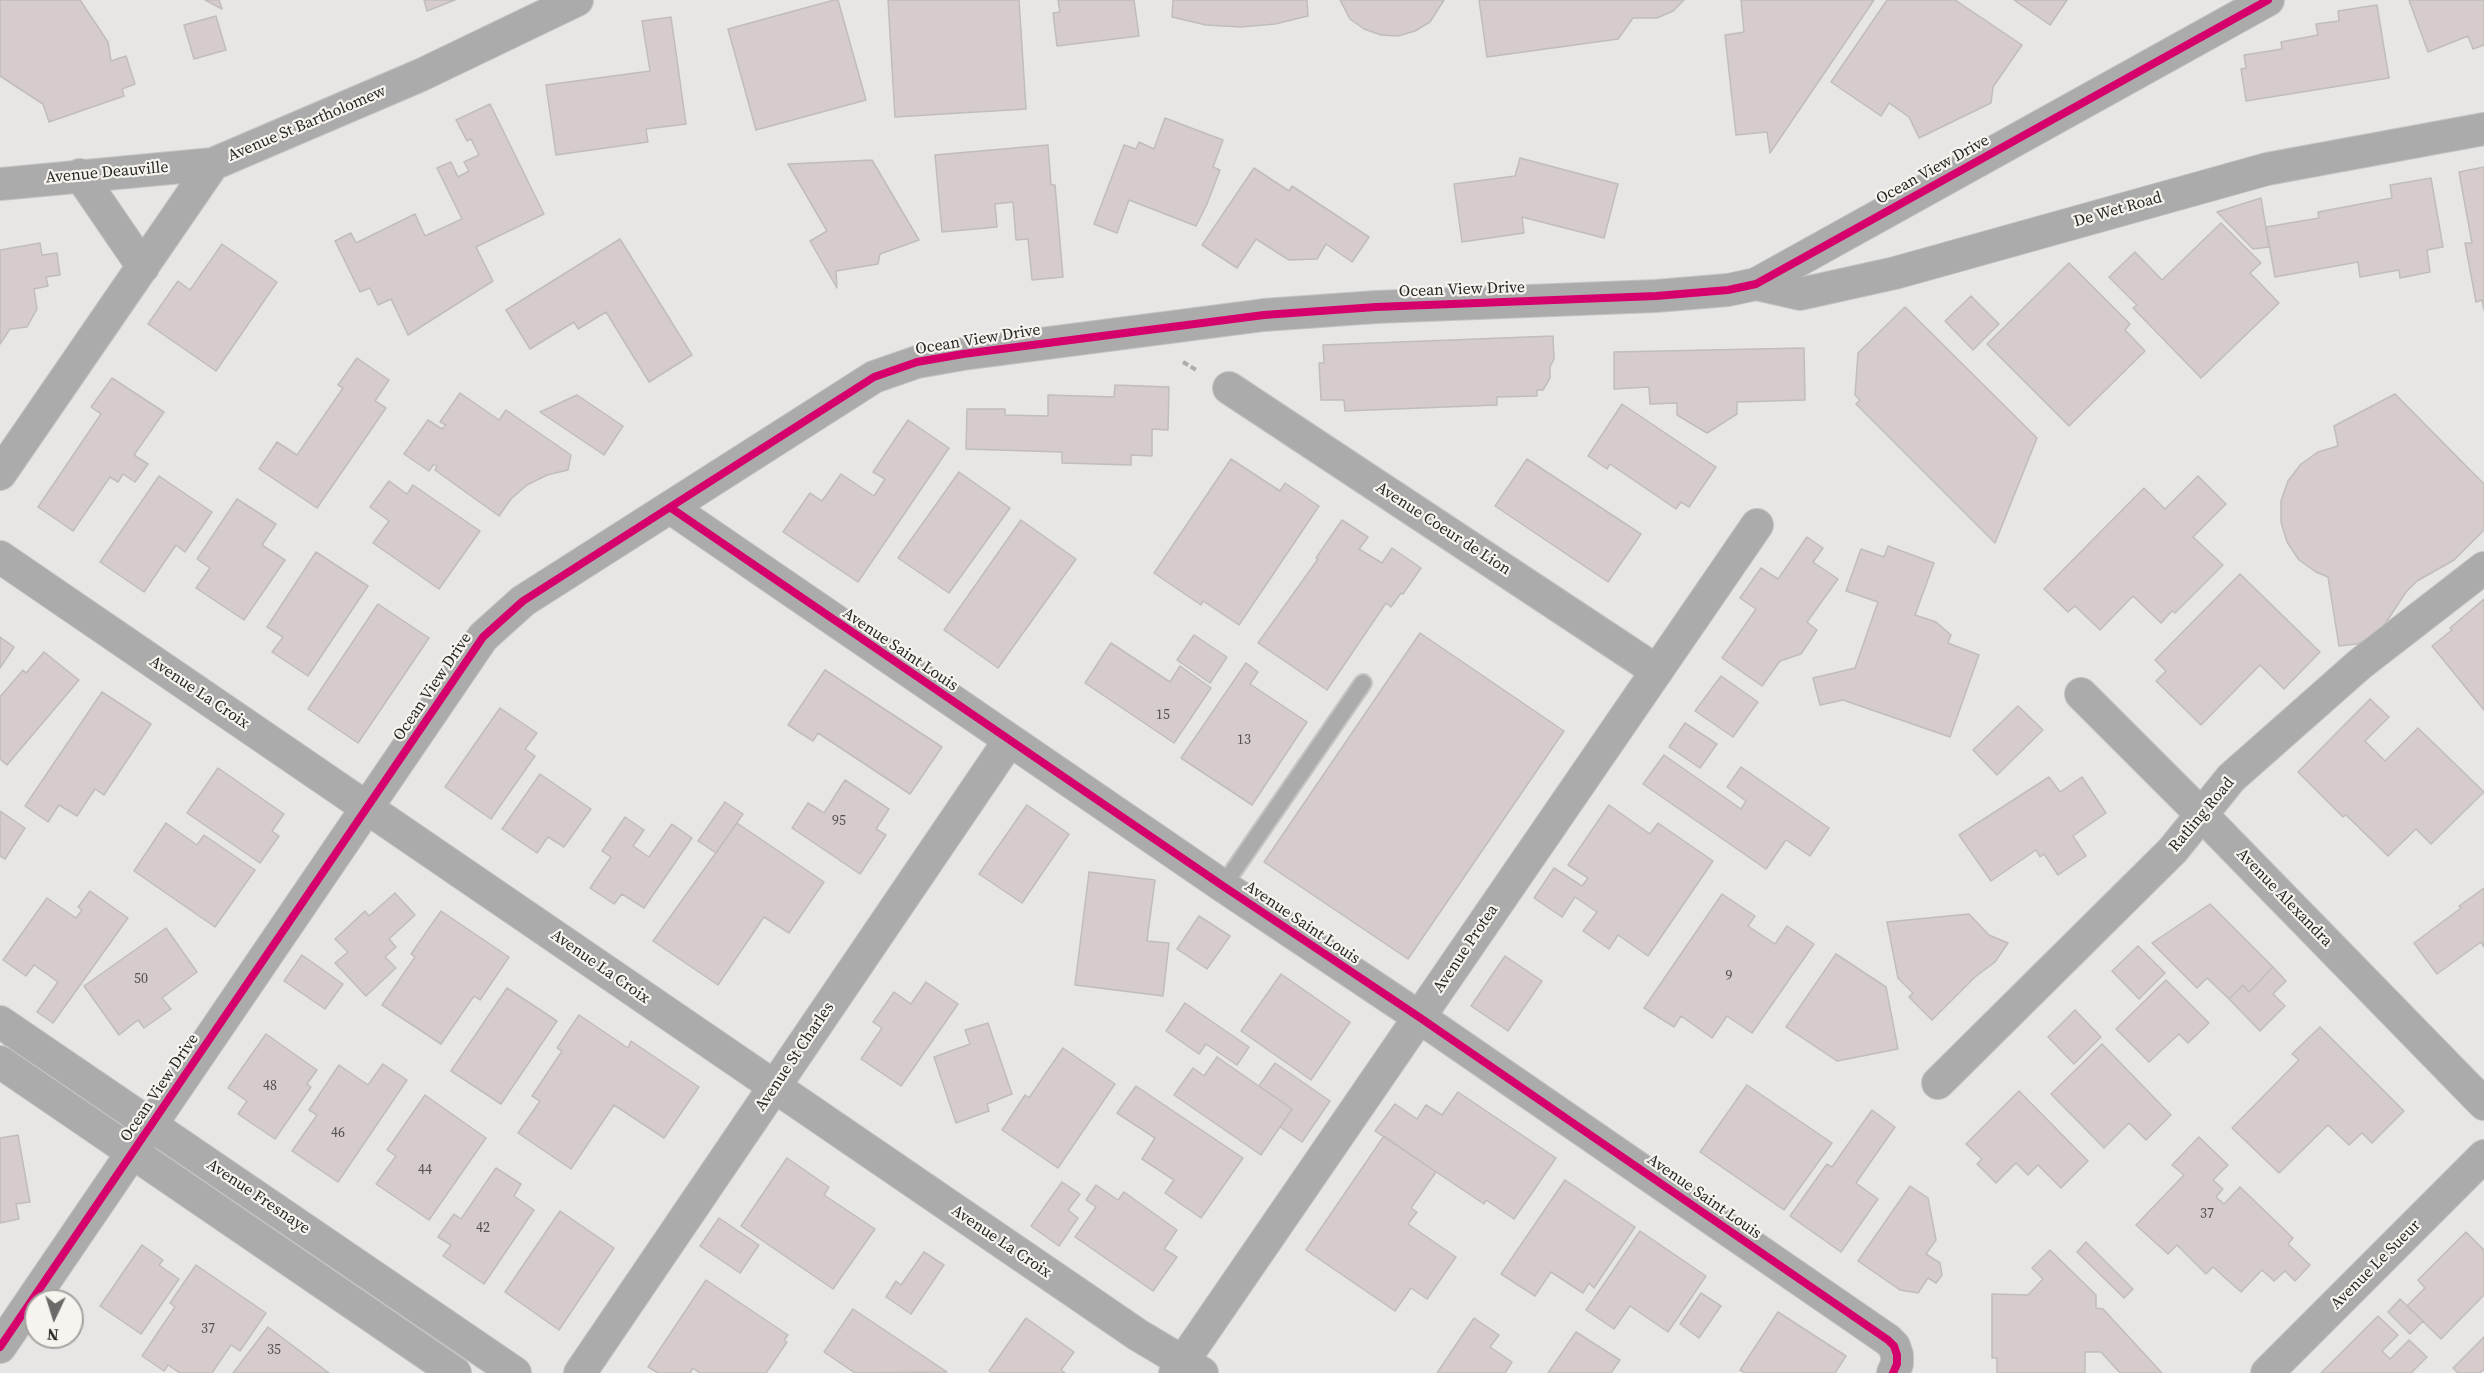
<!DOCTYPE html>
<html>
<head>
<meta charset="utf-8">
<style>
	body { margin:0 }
	#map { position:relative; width:2484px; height:1373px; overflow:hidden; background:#e8e6e4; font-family:"Source Serif 4",serif }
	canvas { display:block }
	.north { position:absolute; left:24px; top:1289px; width:60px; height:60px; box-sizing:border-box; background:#f7f4ef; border:2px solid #a4a29e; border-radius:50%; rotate:184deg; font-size:16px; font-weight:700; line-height:24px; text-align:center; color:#282725 }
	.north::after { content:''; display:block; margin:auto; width:21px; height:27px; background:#6b6a68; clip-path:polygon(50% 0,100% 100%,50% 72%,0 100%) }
</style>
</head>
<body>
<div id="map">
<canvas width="2484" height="1373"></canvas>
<div class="north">N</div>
</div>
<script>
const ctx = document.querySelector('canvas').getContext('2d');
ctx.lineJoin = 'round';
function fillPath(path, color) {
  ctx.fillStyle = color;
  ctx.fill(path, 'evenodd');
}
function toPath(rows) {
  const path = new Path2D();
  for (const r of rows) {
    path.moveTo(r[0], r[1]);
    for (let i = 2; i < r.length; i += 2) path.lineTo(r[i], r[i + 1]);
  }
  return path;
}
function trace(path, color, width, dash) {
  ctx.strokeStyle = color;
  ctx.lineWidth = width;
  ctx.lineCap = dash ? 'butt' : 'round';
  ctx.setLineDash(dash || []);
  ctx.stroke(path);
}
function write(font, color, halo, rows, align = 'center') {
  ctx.font = font + ' "Source Serif 4",serif';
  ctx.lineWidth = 4.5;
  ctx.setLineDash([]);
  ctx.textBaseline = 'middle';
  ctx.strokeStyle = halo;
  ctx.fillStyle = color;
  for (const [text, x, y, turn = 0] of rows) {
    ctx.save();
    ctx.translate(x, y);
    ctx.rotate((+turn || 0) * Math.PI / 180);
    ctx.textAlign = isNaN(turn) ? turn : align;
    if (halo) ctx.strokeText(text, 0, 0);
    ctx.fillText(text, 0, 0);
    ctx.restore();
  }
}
const building = toPath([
	[0,0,80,0,108,42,111,61,126,56,135,84,122,89,124,96,49,122,43,104,0,76,0,0],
	[205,0,219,0,222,9,205,0],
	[424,0,455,0,427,11,424,0],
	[834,0,838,0,866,100,756,130,728,29,834,0],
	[888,0,1019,0,1026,109,895,117,888,0],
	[1058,0,1134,0,1139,36,1057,46,1053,13,1060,12,1058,0],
	[1173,0,1307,0,1308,16,1275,24,1241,27,1206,25,1172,17,1173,0],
	[1340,0,1444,0,1430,22,1415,31,1398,36,1381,35,1364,29,1350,19,1340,0],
	[1479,0,1684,0,1673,11,1657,18,1633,18,1618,39,1487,57,1479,0],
	[1741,0,1874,0,1770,153,1767,132,1736,135,1725,35,1744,32,1741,0],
	[1887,0,1955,0,2022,45,1993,87,1991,103,1919,138,1909,117,1889,103,1881,116,1831,82,1887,0],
	[2014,0,2067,0,2050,25,2014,0],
	[2409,0,2484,0,2484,45,2473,49,2468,36,2428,52,2409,0],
	[2377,5,2389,78,2246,101,2241,69,2246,68,2244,55,2282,49,2281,42,2318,35,2316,24,2339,21,2338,11,2377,5],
	[216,16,226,50,194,59,184,25,216,16],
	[671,17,686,124,646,129,648,142,556,155,546,85,650,71,642,21,671,17],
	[490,104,544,214,476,247,493,281,408,335,391,299,378,305,370,288,360,292,335,241,351,233,356,243,415,214,425,236,462,219,437,168,451,162,458,177,469,171,464,162,479,155,471,139,467,141,456,120,490,104],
	[1165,118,1223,140,1213,167,1220,170,1207,204,1196,226,1129,200,1117,233,1094,224,1124,145,1136,149,1139,142,1154,149,1165,118],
	[1048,145,1051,185,1055,185,1063,277,1032,280,1028,239,1016,240,1013,202,995,204,997,227,942,232,935,155,1048,145],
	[1520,158,1618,184,1604,238,1522,217,1524,233,1462,242,1454,184,1515,176,1520,158],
	[872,160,919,240,880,254,878,264,836,271,837,288,810,241,827,231,788,164,872,160],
	[2484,167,2484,310,2482,300,2476,302,2465,243,2472,243,2459,172,2484,167],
	[1254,168,1289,191,1292,186,1369,237,1352,262,1326,244,1317,259,1289,260,1256,239,1237,268,1202,245,1254,168],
	[2431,178,2443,247,2427,250,2430,272,2400,278,2399,270,2360,277,2358,262,2275,277,2266,227,2319,218,2318,212,2392,198,2390,185,2431,178],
	[2261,198,2269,247,2253,249,2217,212,2261,198],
	[2221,223,2261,263,2250,273,2279,303,2201,378,2133,308,2137,305,2109,277,2135,252,2162,280,2221,223],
	[620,239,692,355,649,382,606,312,578,329,574,322,530,349,506,310,620,239],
	[40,243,42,255,57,253,60,275,46,277,48,286,34,289,37,309,27,327,10,329,0,344,0,250,40,243],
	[222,244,277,282,216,371,148,324,178,281,190,290,222,244],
	[2069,263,2130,324,2125,330,2145,351,2069,426,1987,344,2069,263],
	[1971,296,1999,324,1973,350,1945,321,1971,296],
	[1905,307,2037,438,1995,543,1856,404,1860,400,1855,395,1858,353,1905,307],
	[1553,336,1554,359,1550,367,1550,378,1543,390,1537,390,1537,396,1497,397,1497,405,1345,411,1344,400,1321,400,1319,363,1324,363,1323,345,1553,336],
	[1804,348,1805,400,1737,402,1737,414,1707,433,1677,415,1677,403,1650,404,1649,387,1614,389,1614,352,1804,348],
	[357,358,389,380,375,401,386,408,317,508,259,469,277,442,297,455,343,388,338,385,357,358],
	[112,378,164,412,134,455,148,464,135,482,123,474,118,482,110,477,73,531,38,507,101,414,91,407,112,378],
	[1115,385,1169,387,1168,430,1152,429,1152,456,1131,455,1131,465,1062,463,1062,452,966,449,967,409,1005,409,1005,415,1048,416,1048,395,1114,397,1115,385],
	[460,393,499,420,506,410,571,455,568,470,547,475,527,485,511,499,499,516,435,470,437,466,434,464,429,471,404,454,428,420,442,429,446,425,440,422,460,393],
	[2395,394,2484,484,2484,530,2454,560,2417,581,2406,592,2383,627,2371,638,2357,644,2339,646,2328,577,2316,572,2299,560,2287,542,2281,522,2281,501,2288,481,2301,464,2318,452,2338,446,2334,426,2395,394],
	[577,395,623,426,604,455,540,412,577,395],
	[1622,404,1716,467,1689,507,1681,502,1676,509,1610,464,1607,469,1588,456,1622,404],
	[908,420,949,448,858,582,783,532,810,493,822,501,841,474,874,496,885,479,873,472,908,420],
	[1231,459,1280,491,1285,483,1319,506,1239,625,1203,601,1201,605,1154,573,1231,459],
	[1527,459,1641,534,1608,582,1495,506,1527,459],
	[959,472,1010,508,949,593,898,558,959,472],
	[159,476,212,512,185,552,176,545,144,592,100,562,159,476],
	[2198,476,2226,504,2193,537,2223,565,2175,613,2172,611,2161,623,2133,596,2100,630,2075,606,2068,612,2044,589,2144,488,2165,509,2198,476],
	[389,481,407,494,413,485,480,531,439,589,373,543,389,521,370,507,389,481],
	[237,499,276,524,262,545,285,560,244,620,196,588,210,568,197,559,237,499],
	[1021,520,1076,559,998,668,944,630,1021,520],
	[1342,520,1368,537,1359,549,1382,563,1392,548,1421,568,1403,594,1401,593,1391,607,1386,603,1327,690,1258,643,1318,559,1316,558,1342,520],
	[1807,537,1823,548,1813,562,1838,579,1807,622,1817,630,1801,654,1780,661,1762,686,1722,658,1756,609,1740,598,1761,568,1778,579,1807,537],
	[1888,546,1934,563,1915,615,1936,622,1951,635,1948,643,1979,655,1950,737,1843,700,1820,705,1813,678,1855,668,1878,602,1846,591,1861,549,1884,557,1888,546],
	[316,552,368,586,308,676,272,652,283,637,267,627,316,552],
	[2240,574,2320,652,2284,689,2260,665,2201,725,2156,681,2166,671,2155,660,2240,574],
	[2484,599,2484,710,2432,646,2452,630,2450,628,2484,599],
	[378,604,429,638,358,743,308,709,378,604],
	[1420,633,1564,731,1408,959,1264,862,1420,633],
	[1194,635,1227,657,1210,683,1177,660,1194,635],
	[0,637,14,647,0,668,0,637],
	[1111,643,1170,682,1180,666,1211,688,1174,743,1085,683,1111,643],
	[44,652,79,680,7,765,0,759,0,697,23,670,26,673,44,652],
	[1246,663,1258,672,1250,684,1307,722,1252,805,1181,758,1246,663],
	[825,670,942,747,910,794,818,733,813,741,788,725,825,670],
	[1721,676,1758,702,1733,737,1695,711,1721,676],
	[102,692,151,724,104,795,95,789,77,816,59,805,48,822,25,806,102,692],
	[2370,699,2389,717,2365,741,2385,761,2418,728,2484,792,2431,844,2416,829,2388,856,2346,815,2343,817,2298,772,2370,699],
	[2018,706,2043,730,1997,775,1973,750,2018,706],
	[500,708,537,733,525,749,535,756,491,819,445,787,500,708],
	[1685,723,1717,744,1700,768,1669,747,1685,723],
	[1664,755,1741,809,1746,801,1727,787,1741,767,1829,828,1810,856,1786,840,1766,869,1643,784,1664,755],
	[218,768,284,814,272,831,279,836,260,863,187,813,218,768],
	[540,774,591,809,564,847,548,837,537,853,502,829,540,774],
	[2049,777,2060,792,2082,777,2106,813,2073,836,2086,856,2058,875,2044,854,2040,857,2036,850,1991,881,1959,835,2049,777],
	[845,780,889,809,876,829,886,835,860,874,792,828,808,803,824,813,845,780],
	[725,802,743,814,716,853,698,841,725,802],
	[1027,805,1069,834,1022,903,979,874,1027,805],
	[1609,805,1650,834,1658,823,1713,861,1648,956,1618,935,1609,949,1583,931,1597,912,1575,897,1562,917,1534,898,1554,868,1582,886,1588,878,1568,865,1609,805],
	[0,811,25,828,5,859,0,856,0,811],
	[625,817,644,830,633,846,649,857,672,824,692,838,644,908,622,894,614,904,590,888,611,857,602,851,625,817],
	[166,823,197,845,204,835,255,870,215,927,134,871,166,823],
	[737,823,824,882,789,933,764,917,718,985,653,941,737,823],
	[1089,872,1155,880,1147,941,1169,943,1163,996,1075,985,1089,872],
	[2484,888,2484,947,2481,942,2437,974,2414,943,2461,908,2459,906,2484,888],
	[90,891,128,918,53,1023,37,1012,58,982,34,965,26,976,3,960,47,898,76,918,82,910,78,907,90,891],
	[395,893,415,915,389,939,396,947,385,957,396,968,366,996,335,963,348,952,335,939,365,911,369,916,395,893],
	[1722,894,1755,916,1748,926,1775,944,1787,926,1814,944,1752,1033,1727,1016,1712,1038,1681,1016,1674,1027,1644,1008,1722,894],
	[2210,904,2273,967,2249,992,2243,985,2229,999,2207,978,2197,988,2152,943,2210,904],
	[441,911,509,957,480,1000,474,996,441,1044,382,1005,415,957,411,954,441,911],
	[1969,914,1989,935,2008,943,1995,962,1975,977,1932,1020,1909,997,1913,993,1898,978,1887,922,1969,914],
	[1199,916,1230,936,1207,969,1177,949,1199,916],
	[166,928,197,972,162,998,171,1009,144,1028,138,1020,119,1035,84,986,166,928],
	[2138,946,2165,973,2139,999,2112,971,2138,946],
	[1836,954,1886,987,1898,1049,1837,1061,1786,1027,1836,954],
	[302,955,343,984,325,1009,284,981,302,955],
	[1505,956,1542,981,1508,1031,1471,1006,1505,956],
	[2273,967,2286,981,2273,994,2285,1006,2260,1031,2229,999,2243,985,2249,992,2273,967],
	[1281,974,1350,1022,1311,1080,1241,1031,1281,974],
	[2166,980,2209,1023,2188,1043,2179,1034,2149,1062,2116,1029,2166,980],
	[926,982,958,1004,901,1086,861,1059,882,1028,873,1022,894,992,911,1004,926,982],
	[507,988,557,1021,501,1104,451,1071,507,988],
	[1185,1003,1249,1047,1237,1065,1206,1044,1199,1054,1166,1031,1185,1003],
	[2075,1010,2101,1037,2074,1064,2048,1037,2075,1010],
	[579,1015,628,1048,631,1041,699,1087,664,1138,614,1105,571,1169,518,1133,540,1101,532,1096,562,1051,557,1048,579,1015],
	[988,1023,1012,1094,987,1104,989,1111,956,1123,934,1057,970,1044,965,1030,988,1023],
	[2320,1027,2404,1111,2372,1143,2362,1133,2349,1145,2328,1125,2279,1173,2232,1128,2299,1060,2292,1054,2320,1027],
	[266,1034,317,1070,307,1084,311,1087,275,1139,238,1114,247,1101,228,1088,266,1034],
	[2102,1044,2171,1115,2146,1140,2129,1123,2104,1148,2051,1094,2102,1044],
	[1063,1048,1115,1084,1058,1168,1002,1130,1025,1095,1029,1098,1063,1048],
	[1217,1057,1292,1109,1261,1155,1174,1095,1193,1068,1204,1076,1217,1057],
	[1275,1063,1330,1101,1302,1142,1280,1127,1292,1109,1259,1086,1275,1063],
	[383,1064,407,1080,338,1182,292,1151,317,1115,309,1110,339,1065,368,1085,383,1064],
	[1747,1085,1832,1143,1784,1210,1700,1152,1747,1085],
	[1136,1086,1243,1158,1201,1218,1165,1193,1174,1180,1142,1159,1155,1138,1117,1113,1136,1086],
	[2019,1091,2088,1161,2061,1188,2038,1165,2028,1175,2016,1163,1996,1183,1977,1164,1982,1159,1966,1144,2019,1091],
	[1458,1092,1556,1158,1514,1219,1486,1200,1484,1204,1375,1131,1395,1104,1417,1119,1426,1105,1442,1115,1458,1092],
	[425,1095,486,1138,429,1220,376,1184,396,1156,387,1150,425,1095],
	[1872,1110,1895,1127,1856,1183,1878,1199,1841,1252,1790,1216,1827,1164,1832,1167,1872,1110],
	[18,1135,30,1202,16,1204,19,1219,0,1223,0,1138,18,1135],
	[1384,1136,1436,1172,1411,1208,1417,1212,1408,1224,1456,1257,1427,1299,1411,1288,1395,1311,1306,1250,1384,1136],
	[2199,1137,2228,1165,2213,1180,2223,1189,2216,1197,2224,1204,2240,1187,2293,1238,2288,1244,2310,1265,2295,1281,2285,1271,2274,1281,2262,1270,2241,1292,2213,1267,2206,1274,2177,1245,2168,1254,2136,1225,2184,1175,2172,1165,2199,1137],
	[787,1158,829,1187,824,1195,875,1229,833,1289,741,1226,787,1158],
	[496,1168,521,1184,514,1196,534,1210,484,1284,443,1256,451,1245,438,1237,454,1214,461,1219,496,1168],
	[1565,1180,1635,1227,1594,1288,1589,1283,1583,1293,1551,1272,1535,1296,1501,1274,1565,1180],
	[1062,1182,1080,1194,1068,1210,1078,1218,1059,1246,1031,1226,1062,1182],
	[1096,1185,1118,1200,1124,1192,1177,1230,1164,1249,1177,1257,1153,1291,1075,1237,1096,1207,1086,1200,1096,1185],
	[1910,1186,1928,1198,1936,1240,1926,1254,1940,1263,1942,1275,1936,1283,1928,1278,1918,1293,1900,1290,1858,1261,1910,1186],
	[560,1211,614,1248,559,1330,505,1292,560,1211],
	[719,1218,759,1245,740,1273,700,1246,719,1218],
	[1640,1231,1706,1276,1668,1332,1630,1306,1614,1329,1586,1310,1640,1231],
	[2466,1232,2484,1250,2484,1295,2441,1339,2407,1306,2425,1288,2418,1280,2466,1232],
	[2086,1242,2133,1289,2124,1298,2077,1252,2086,1242],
	[142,1245,163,1260,159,1265,179,1279,141,1334,100,1306,142,1245],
	[2050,1250,2096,1295,2096,1308,2103,1309,2162,1373,2120,1373,2101,1352,2085,1352,2085,1373,1997,1373,1997,1358,1992,1358,1992,1294,2028,1295,2043,1279,2032,1268,2050,1250],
	[924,1252,944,1265,911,1314,886,1297,896,1281,901,1285,924,1252],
	[196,1265,266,1313,240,1351,231,1345,212,1373,180,1373,168,1365,164,1371,142,1356,175,1307,170,1303,196,1265],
	[706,1280,788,1335,784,1340,787,1342,766,1373,700,1373,693,1368,690,1373,658,1373,648,1367,706,1280],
	[1701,1293,1721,1306,1699,1338,1680,1324,1701,1293],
	[2400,1299,2423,1321,2410,1334,2388,1312,2400,1299],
	[853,1309,947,1372,855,1373,824,1352,853,1309],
	[1778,1312,1846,1356,1835,1373,1745,1373,1740,1370,1778,1312],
	[2378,1316,2398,1335,2382,1351,2390,1359,2409,1340,2427,1357,2411,1373,2321,1373,2378,1316],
	[1026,1318,1074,1352,1061,1370,1065,1373,992,1373,989,1371,1026,1318],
	[1474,1318,1499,1335,1490,1347,1512,1362,1505,1373,1437,1373,1474,1318],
	[268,1327,329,1373,233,1373,268,1327],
	[1576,1332,1620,1360,1611,1373,1548,1373,1576,1332],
	[2484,1337,2484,1369,2480,1373,2458,1373,2453,1368,2484,1337]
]);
fillPath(building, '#d5cccb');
trace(building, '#c0bdbc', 1.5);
const service = toPath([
	[1223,886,1363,683]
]);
const minor = toPath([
	[80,175,143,267],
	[0,184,213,164],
	[1756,284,1800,294,1895,273,2267,169,2484,129],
	[1229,388,1657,671],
	[0,474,213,164,421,75,577,0],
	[671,508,1223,886,1419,1017,1888,1340,1894,1346,1897,1355,1897,1364,1893,1373],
	[0,557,1138,1335,1202,1373],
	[2081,694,2201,814,2484,1104],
	[0,1022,515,1373],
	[0,1062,455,1373],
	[1938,1083,2173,850,2231,778,2360,664,2484,568],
	[0,1347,483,637,523,601,874,377,917,362,963,354,1264,315,1376,307,1656,296,1728,290,1756,284,2268,0],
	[580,1373,1009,741],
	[1175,1373,1757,525],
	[2267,1373,2484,1156]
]);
trace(service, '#c5c4c2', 20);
trace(minor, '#c5c4c2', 34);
trace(toPath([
	[1183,362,1198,371]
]), '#acaaaa', 4, [6, 3]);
trace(service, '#acabac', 16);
trace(minor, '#acabac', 32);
trace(toPath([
	[671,508,1223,886,1419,1017,1888,1340,1894,1346,1897,1355,1897,1364,1893,1373],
	[0,1347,483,637,523,601,874,377,917,362,963,354,1264,315,1376,307,1656,296,1728,290,1756,284,2268,0]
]), '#d6006c', 8);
write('14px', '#53504e', null, [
	["15",1163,715],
	["13",1244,740],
	["95",839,821],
	["9",1729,976],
	["50",141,979],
	["48",270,1086],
	["46",338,1133],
	["44",425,1170],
	["37",2207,1214],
	["42",483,1228],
	["37",208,1329],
	["35",274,1350]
]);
write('16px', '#282725', '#f7f4ef', [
	["Avenue St Bartholomew",307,124,-23],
	["Ocean View Drive",1933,170,-29],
	["Avenue Deauville",107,173,-5],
	["De Wet Road",2118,210,-16],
	["Ocean View Drive",1462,290,-2],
	["Ocean View Drive",978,340,-9],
	["Avenue Coeur de Lion",1443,529,33],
	["Avenue Saint Louis",900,650,34],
	["Ocean View Drive",433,687,-56],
	["Avenue La Croix",199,693,34],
	["Ratling Road",2202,815,-50],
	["Avenue Alexandra",2284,898,46],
	["Avenue Saint Louis",1302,923,34],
	["Avenue Protea",1466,949,-56],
	["Avenue La Croix",600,967,35],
	["Avenue St Charles",795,1057,-56],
	["Ocean View Drive",160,1088,-56],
	["Avenue Fresnaye",258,1197,34],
	["Avenue Saint Louis",1704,1197,35],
	["Avenue La Croix",1001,1242,34],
	["Avenue Le Sueur",2376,1265,-45]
]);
</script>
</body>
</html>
